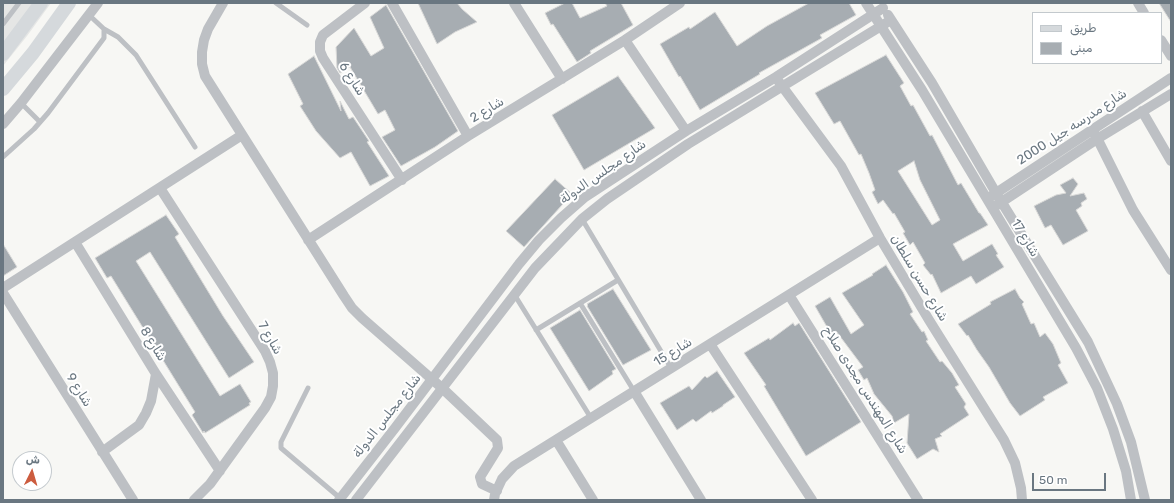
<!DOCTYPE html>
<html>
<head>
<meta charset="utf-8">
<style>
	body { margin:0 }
	#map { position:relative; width:1174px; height:503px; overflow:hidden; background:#f7f7f4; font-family:Rubik,"Noto Naskh Arabic",sans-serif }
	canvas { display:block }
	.frame { position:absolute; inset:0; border:4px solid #6a7781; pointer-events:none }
	.legend { position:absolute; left:1032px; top:12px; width:130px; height:52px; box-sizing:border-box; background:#fff; border:1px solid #c3c9cd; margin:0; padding:5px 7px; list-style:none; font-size:12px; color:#6a7781 }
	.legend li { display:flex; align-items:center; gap:8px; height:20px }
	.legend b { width:20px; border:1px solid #c3c9cd }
	.north { position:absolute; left:12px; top:451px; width:40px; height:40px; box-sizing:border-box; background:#fff; border:1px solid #c3c9cd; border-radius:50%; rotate:5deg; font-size:11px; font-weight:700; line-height:16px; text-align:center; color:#6a7781 }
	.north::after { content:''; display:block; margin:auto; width:14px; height:18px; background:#cc5c3f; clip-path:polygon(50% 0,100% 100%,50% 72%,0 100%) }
	.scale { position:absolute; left:1032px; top:473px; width:74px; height:18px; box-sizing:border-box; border:2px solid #6a7781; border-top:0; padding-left:5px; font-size:12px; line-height:14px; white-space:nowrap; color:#6a7781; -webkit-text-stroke:3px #fff; paint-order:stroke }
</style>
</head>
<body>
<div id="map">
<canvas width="1174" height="503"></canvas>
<div class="frame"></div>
<ul class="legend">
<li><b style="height:5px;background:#d5d9dc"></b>طريق</li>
<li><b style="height:11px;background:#a7adb2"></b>مبنى</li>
</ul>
<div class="north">ش</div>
<div class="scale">50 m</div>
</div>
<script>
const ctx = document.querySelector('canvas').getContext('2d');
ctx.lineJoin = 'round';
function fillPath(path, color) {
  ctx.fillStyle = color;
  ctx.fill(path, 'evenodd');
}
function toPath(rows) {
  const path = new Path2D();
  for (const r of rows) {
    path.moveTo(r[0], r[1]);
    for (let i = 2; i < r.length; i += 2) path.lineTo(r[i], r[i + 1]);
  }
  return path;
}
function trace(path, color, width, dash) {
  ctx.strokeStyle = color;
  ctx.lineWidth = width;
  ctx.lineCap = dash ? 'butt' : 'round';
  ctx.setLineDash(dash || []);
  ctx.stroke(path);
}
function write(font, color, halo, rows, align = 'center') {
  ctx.font = font + ' Rubik,"Noto Naskh Arabic",sans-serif';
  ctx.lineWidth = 4;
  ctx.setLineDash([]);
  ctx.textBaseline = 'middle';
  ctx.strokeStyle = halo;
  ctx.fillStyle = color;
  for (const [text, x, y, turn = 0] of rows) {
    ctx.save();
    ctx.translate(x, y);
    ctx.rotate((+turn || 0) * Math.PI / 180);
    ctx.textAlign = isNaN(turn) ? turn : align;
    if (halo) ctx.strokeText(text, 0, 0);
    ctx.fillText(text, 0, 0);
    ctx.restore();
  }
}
fillPath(toPath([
	[3,3,51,3,27,36,3,66]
]), '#e5e6e5');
const building = toPath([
	[418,3,457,3,462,9,477,22,455,32,437,44,418,3],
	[565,3,572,3,580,18,607,6,605,3,621,3,633,25,590,51,591,53,577,62,553,24,551,25,545,13,565,3],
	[809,3,849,3,856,15,820,35,822,38,759,73,760,74,700,110,680,76,679,77,660,44,689,27,690,29,715,12,737,46,767,26,809,3],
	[1159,3,1171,3,1171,22,1164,11,1159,3],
	[386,5,458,131,435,147,401,166,382,137,395,130,385,110,378,114,350,67,340,73,337,68,336,47,354,28,371,56,384,48,370,17,386,5],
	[886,55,904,83,900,86,911,106,913,105,930,136,932,135,958,185,961,183,979,213,980,213,988,225,953,244,963,261,992,244,998,254,996,255,1004,267,976,284,971,276,941,293,932,274,931,275,923,265,925,263,913,242,910,245,903,233,905,232,894,213,893,214,883,200,878,204,872,192,875,190,869,173,861,154,859,155,840,121,834,124,815,93,886,55],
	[914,161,920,180,940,220,932,225,898,171,914,161],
	[314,56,341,111,340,101,349,119,353,117,369,141,367,142,389,176,370,186,351,152,340,158,316,131,300,106,303,104,288,74,314,56],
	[618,76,655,128,584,170,552,115,618,76],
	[1073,178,1078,184,1070,196,1084,193,1087,199,1081,203,1082,206,1076,210,1088,231,1063,245,1051,225,1045,228,1034,206,1056,195,1066,193,1060,185,1073,178],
	[555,179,572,194,524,247,506,231,555,179],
	[166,215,179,234,175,237,223,316,254,362,229,378,150,252,136,261,220,396,240,384,251,402,249,403,250,405,205,433,204,431,203,433,192,415,195,412,111,276,107,278,95,258,166,215],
	[3,244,17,267,3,276,3,244],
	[886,265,903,292,913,312,910,314,922,332,924,331,928,340,926,341,940,362,942,361,952,373,959,385,955,387,966,404,964,407,969,415,940,434,942,436,935,439,939,452,933,449,917,459,907,443,909,414,894,423,892,416,874,394,867,378,864,380,858,370,863,367,836,331,831,334,815,306,830,297,851,334,864,325,842,293,873,275,872,274,886,265],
	[613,289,651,350,623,365,587,306,588,305,587,304,613,289],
	[1015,289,1020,298,1024,302,1022,304,1031,324,1034,323,1040,337,1045,333,1053,344,1061,363,1058,365,1068,383,1043,397,1045,400,1020,416,1010,403,989,367,977,350,968,335,967,336,958,324,991,304,990,302,1015,289],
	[580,310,616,369,612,371,613,374,589,391,550,328,580,310],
	[793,323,795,326,799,323,861,422,806,456,764,386,766,385,744,353,769,338,770,340,793,323],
	[717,371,735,397,723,405,723,406,712,413,711,411,696,422,693,419,677,430,660,403,689,386,692,390,705,376,707,378,717,371]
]);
fillPath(building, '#a7adb2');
trace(building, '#d8d8d7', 1);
trace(toPath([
	[276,3,307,25],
	[3,24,19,3],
	[104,29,118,37,136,55,195,147],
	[21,103,40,122],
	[3,157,34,129,48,113,104,38,104,29,89,15],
	[582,219,671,368],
	[514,294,591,418],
	[580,303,634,391],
	[536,330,618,280],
	[308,388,281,442,281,448,340,498]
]), '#bdc0c4', 5);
trace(toPath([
	[223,3,208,29,204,40,202,52,202,64,205,76,344,296,352,308,362,318,442,388,497,440,498,448,480,477,482,484,497,491],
	[365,3,323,35,320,42,320,51,323,58,402,180],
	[392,3,468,136],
	[514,3,562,79],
	[866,3,922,90,1076,348,1097,388,1113,429,1126,471,1131,500],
	[1138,3,1144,13],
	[888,15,932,83,996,193,1088,342,1117,404,1131,442,1145,500],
	[625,40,686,131],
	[1161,40,1171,56],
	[779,82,841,166,880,238,929,320,1004,440,1015,463,1021,488,1022,500],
	[1142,111,1171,161],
	[3,124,21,103,98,3],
	[1095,134,1133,210,1171,270],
	[160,188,265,351,270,362,273,373,273,386,271,397,265,408,210,484,194,500],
	[990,197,1171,78],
	[997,205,1097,139,1171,94],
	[308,240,468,136,625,40,680,3],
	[75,242,156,374,151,401,146,413,139,425,102,452],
	[3,288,242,135],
	[3,293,133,500],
	[789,295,918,500],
	[710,344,812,500],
	[156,374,220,471],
	[634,391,701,500],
	[556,440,593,500],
	[339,500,395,428,519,264,539,240,561,218,585,197,686,131,776,77,883,8],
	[356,500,535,268,582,219,607,199,688,144,891,20],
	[494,500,495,494,502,479,514,466,880,238]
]), '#bdc0c4', 10);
trace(toPath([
	[3,54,41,3],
	[3,89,33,53,69,3]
]), '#d5d9dc', 14);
write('13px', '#6a7781', '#fff', [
	["شارع 6",352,79,57],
	["شارع 2",487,110,-31],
	["شارع مدرسه جيل 2000",1072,127,-33],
	["شارع مجلس الدولة",603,172,-35],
	["شارع 17",1025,238,59],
	["شارع حسن سلطان",919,278,59],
	["شارع 7",270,338,60],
	["شارع 8",153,344,58],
	["شارع 15",673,352,-32],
	["شارع 9",79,390,58],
	["شارع المهندس مجدى صلاح",865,390,58],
	["شارع مجلس الدولة",387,416,-52]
]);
</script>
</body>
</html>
